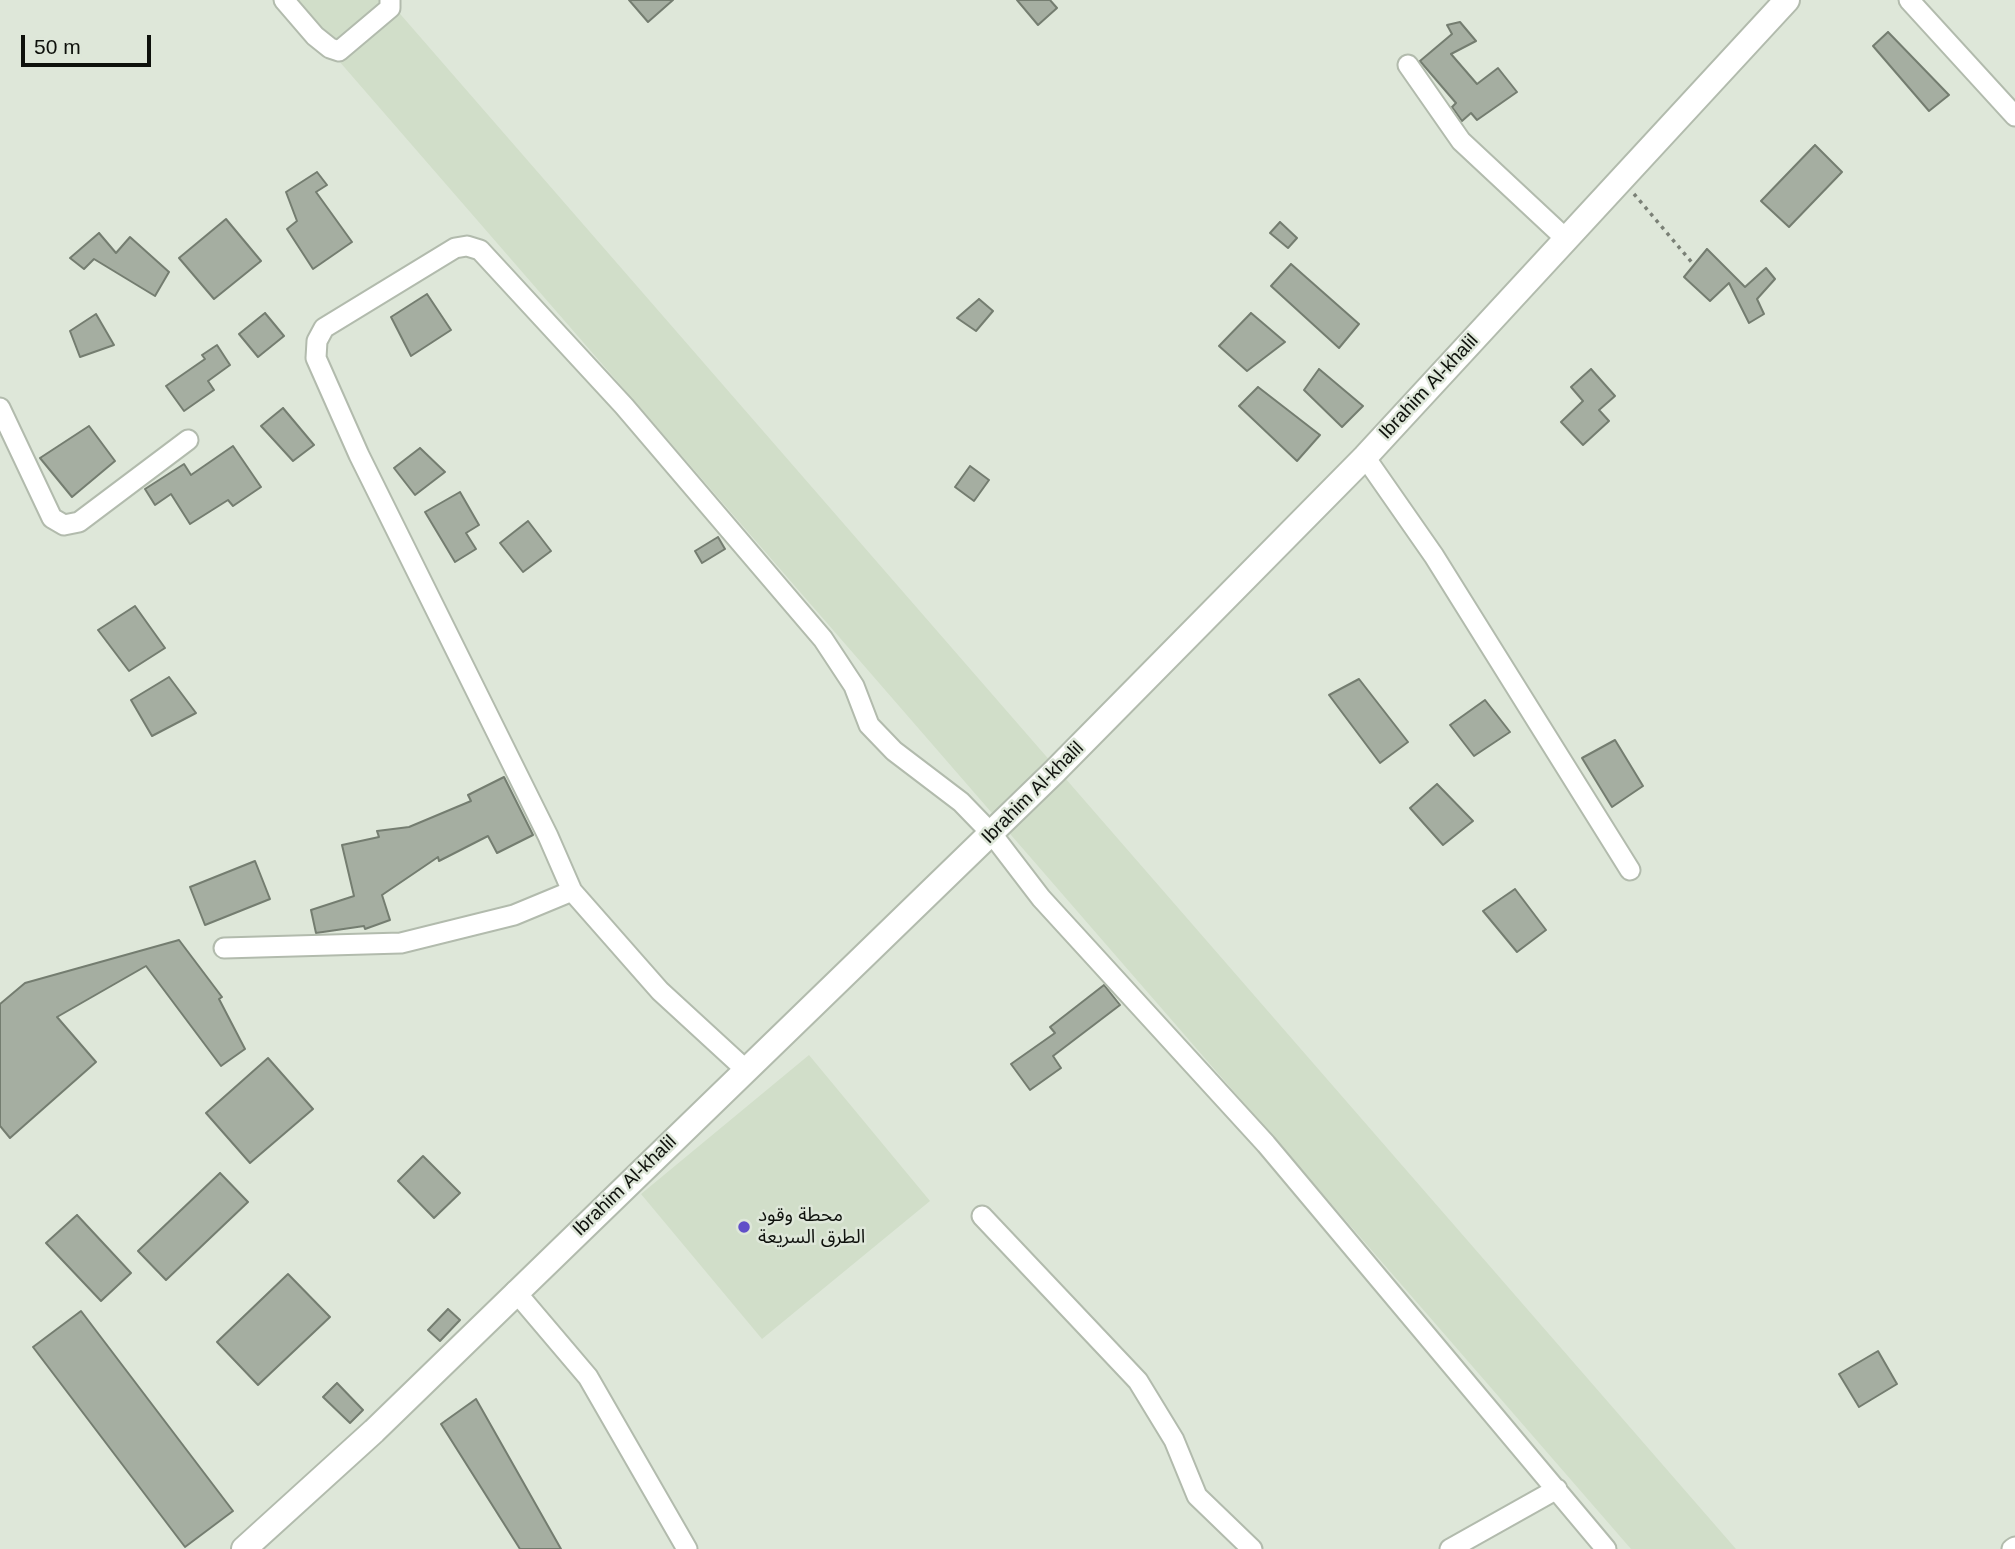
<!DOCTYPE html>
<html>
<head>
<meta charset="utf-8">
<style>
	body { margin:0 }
	#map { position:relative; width:2015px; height:1549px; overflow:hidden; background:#dee7d9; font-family:Helvetica,sans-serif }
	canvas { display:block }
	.scale { position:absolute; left:21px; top:35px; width:130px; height:32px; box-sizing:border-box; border:4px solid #0e110c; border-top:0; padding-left:9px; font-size:21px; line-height:24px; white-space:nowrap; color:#0e110c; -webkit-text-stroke:5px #dee7d9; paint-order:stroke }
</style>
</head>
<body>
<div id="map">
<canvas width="2015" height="1549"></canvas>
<div class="scale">50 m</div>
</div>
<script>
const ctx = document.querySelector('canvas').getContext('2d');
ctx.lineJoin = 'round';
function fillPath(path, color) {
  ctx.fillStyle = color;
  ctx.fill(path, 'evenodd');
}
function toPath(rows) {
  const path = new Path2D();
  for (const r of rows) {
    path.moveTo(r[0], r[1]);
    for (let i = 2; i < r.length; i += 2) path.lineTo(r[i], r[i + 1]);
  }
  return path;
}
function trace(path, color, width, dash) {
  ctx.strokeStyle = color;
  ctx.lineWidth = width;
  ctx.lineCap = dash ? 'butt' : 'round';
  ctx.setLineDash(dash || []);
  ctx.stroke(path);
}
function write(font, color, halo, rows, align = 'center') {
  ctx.font = font + ' Helvetica,"Noto Sans Arabic",sans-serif';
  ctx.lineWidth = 5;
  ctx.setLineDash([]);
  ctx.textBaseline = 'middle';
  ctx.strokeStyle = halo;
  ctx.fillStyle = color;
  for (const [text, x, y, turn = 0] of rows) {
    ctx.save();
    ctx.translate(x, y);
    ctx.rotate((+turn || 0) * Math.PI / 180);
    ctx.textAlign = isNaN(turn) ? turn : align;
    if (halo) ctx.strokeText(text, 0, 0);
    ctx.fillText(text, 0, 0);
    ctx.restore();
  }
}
fillPath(toPath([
	[286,0,388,0,1736,1549,1631,1549],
	[809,1055,930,1201,762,1339,641,1194]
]), '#d1dec9');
const building = toPath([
	[629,0,673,0,648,22,629,0],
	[1017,0,1050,0,1057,8,1038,25,1017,0],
	[1460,22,1476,41,1451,54,1477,84,1498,68,1517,92,1477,120,1471,113,1462,121,1452,107,1456,103,1420,61,1452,34,1447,25,1460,22],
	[1888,32,1949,95,1929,111,1873,46,1888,32],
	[1815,145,1842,172,1789,227,1761,201,1815,145],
	[317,172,327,185,316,192,352,242,313,269,287,229,297,221,286,192,317,172],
	[226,219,261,261,214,299,179,258,226,219],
	[1280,222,1297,238,1288,248,1270,233,1280,222],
	[99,233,116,253,130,237,169,272,155,296,94,259,84,269,70,258,99,233],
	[1707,249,1745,287,1766,268,1775,279,1757,299,1764,314,1749,323,1729,283,1710,301,1684,277,1707,249],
	[1291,264,1359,324,1339,348,1271,286,1291,264],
	[427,294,451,330,411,356,391,317,427,294],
	[979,299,993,311,976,331,957,318,979,299],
	[265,313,284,336,258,357,239,334,265,313],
	[1251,313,1285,342,1247,371,1219,346,1251,313],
	[96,314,114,345,80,357,70,331,96,314],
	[217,345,230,365,208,381,214,390,184,411,166,386,205,359,202,355,217,345],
	[1319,369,1363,406,1342,427,1304,390,1319,369],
	[1591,369,1615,396,1599,410,1609,421,1583,445,1561,422,1583,401,1571,387,1591,369],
	[1258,387,1320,435,1297,461,1239,406,1258,387],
	[283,408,314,445,293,461,261,426,283,408],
	[89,426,115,461,72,497,40,458,89,426],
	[233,446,261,487,233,506,228,500,190,524,171,494,155,505,145,489,184,464,191,475,233,446],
	[420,448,445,472,415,495,394,468,420,448],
	[970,466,989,480,974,501,955,487,970,466],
	[460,492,479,525,466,533,476,549,455,562,425,512,460,492],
	[528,521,551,551,523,572,500,543,528,521],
	[718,537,725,549,702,563,695,551,718,537],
	[135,606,165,648,129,671,98,630,135,606],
	[169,677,196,713,152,736,131,700,169,677],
	[1359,679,1408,742,1380,763,1329,695,1359,679],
	[1485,700,1510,732,1474,756,1450,725,1485,700],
	[1615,740,1643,786,1612,807,1582,758,1615,740],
	[504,777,533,835,497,853,488,836,439,861,438,857,382,895,390,920,365,929,364,926,316,933,311,910,354,896,342,845,379,837,377,831,409,827,471,801,468,795,504,777],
	[1437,784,1473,821,1443,845,1410,808,1437,784],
	[255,861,270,899,205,925,190,887,255,861],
	[1515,889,1546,930,1517,952,1483,911,1515,889],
	[179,940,222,997,219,999,245,1049,221,1066,146,966,57,1017,96,1062,10,1138,0,1126,0,1004,25,983,179,940],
	[1104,985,1120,1005,1053,1056,1061,1068,1030,1090,1011,1064,1055,1033,1050,1027,1104,985],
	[268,1058,313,1109,250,1163,206,1113,268,1058],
	[423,1156,460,1193,434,1218,398,1181,423,1156],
	[220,1173,248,1202,166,1280,138,1251,220,1173],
	[77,1215,131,1273,101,1301,46,1243,77,1215],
	[288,1274,330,1317,258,1385,217,1342,288,1274],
	[448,1309,460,1320,440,1341,428,1330,448,1309],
	[81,1311,233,1511,185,1547,33,1347,81,1311],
	[1878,1351,1897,1384,1859,1407,1839,1374,1878,1351],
	[337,1383,363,1410,350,1423,323,1397,337,1383],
	[476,1399,561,1549,520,1549,441,1424,476,1399]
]);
fillPath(building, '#a5aea1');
trace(building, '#747d70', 2);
const minor = toPath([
	[284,0,315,36,330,48,339,51,390,8,390,0],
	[1909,0,2015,116],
	[1408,65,1461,141,1566,239],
	[0,408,52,518,64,525,79,522,188,440],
	[1365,457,1434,556,1630,870],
	[224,948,401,943,514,915,572,891],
	[746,1070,660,991,572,891,548,836,359,455,316,358,317,341,324,328,455,248,467,246,480,250,624,406,823,639,854,686,869,725,894,751,961,802,992,834,1041,898,1266,1144,1606,1549],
	[982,1216,1138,1381,1174,1440,1197,1496,1252,1549],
	[515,1291,588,1377,687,1549],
	[1450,1549,1557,1489],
	[2012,1549,2015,1547]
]);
const tertiary = toPath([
	[244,1549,374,1431,1054,772,1365,457,1787,0]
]);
trace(minor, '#b2bbad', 23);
trace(tertiary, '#b2bbad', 28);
trace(toPath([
	[1634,194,1694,265]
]), '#7a8076', 3.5, [3.5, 5]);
trace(minor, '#fff', 19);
trace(tertiary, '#fff', 24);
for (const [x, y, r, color] of [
	[744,1227,7,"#604fc8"]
]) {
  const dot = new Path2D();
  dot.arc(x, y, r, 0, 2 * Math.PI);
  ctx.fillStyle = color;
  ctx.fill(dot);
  trace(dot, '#dee7d9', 2.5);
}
write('19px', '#0e110c', '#dee7d9', [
	["Ibrahim Al-khalil",1429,387,-47],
	["Ibrahim Al-khalil",1033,793,-45],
	["Ibrahim Al-khalil",625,1186,-44]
]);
write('19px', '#0e110c', '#dee7d9', [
	["محطة وقود",758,1216],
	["الطرق السريعة",758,1238]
], 'left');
</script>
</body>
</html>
